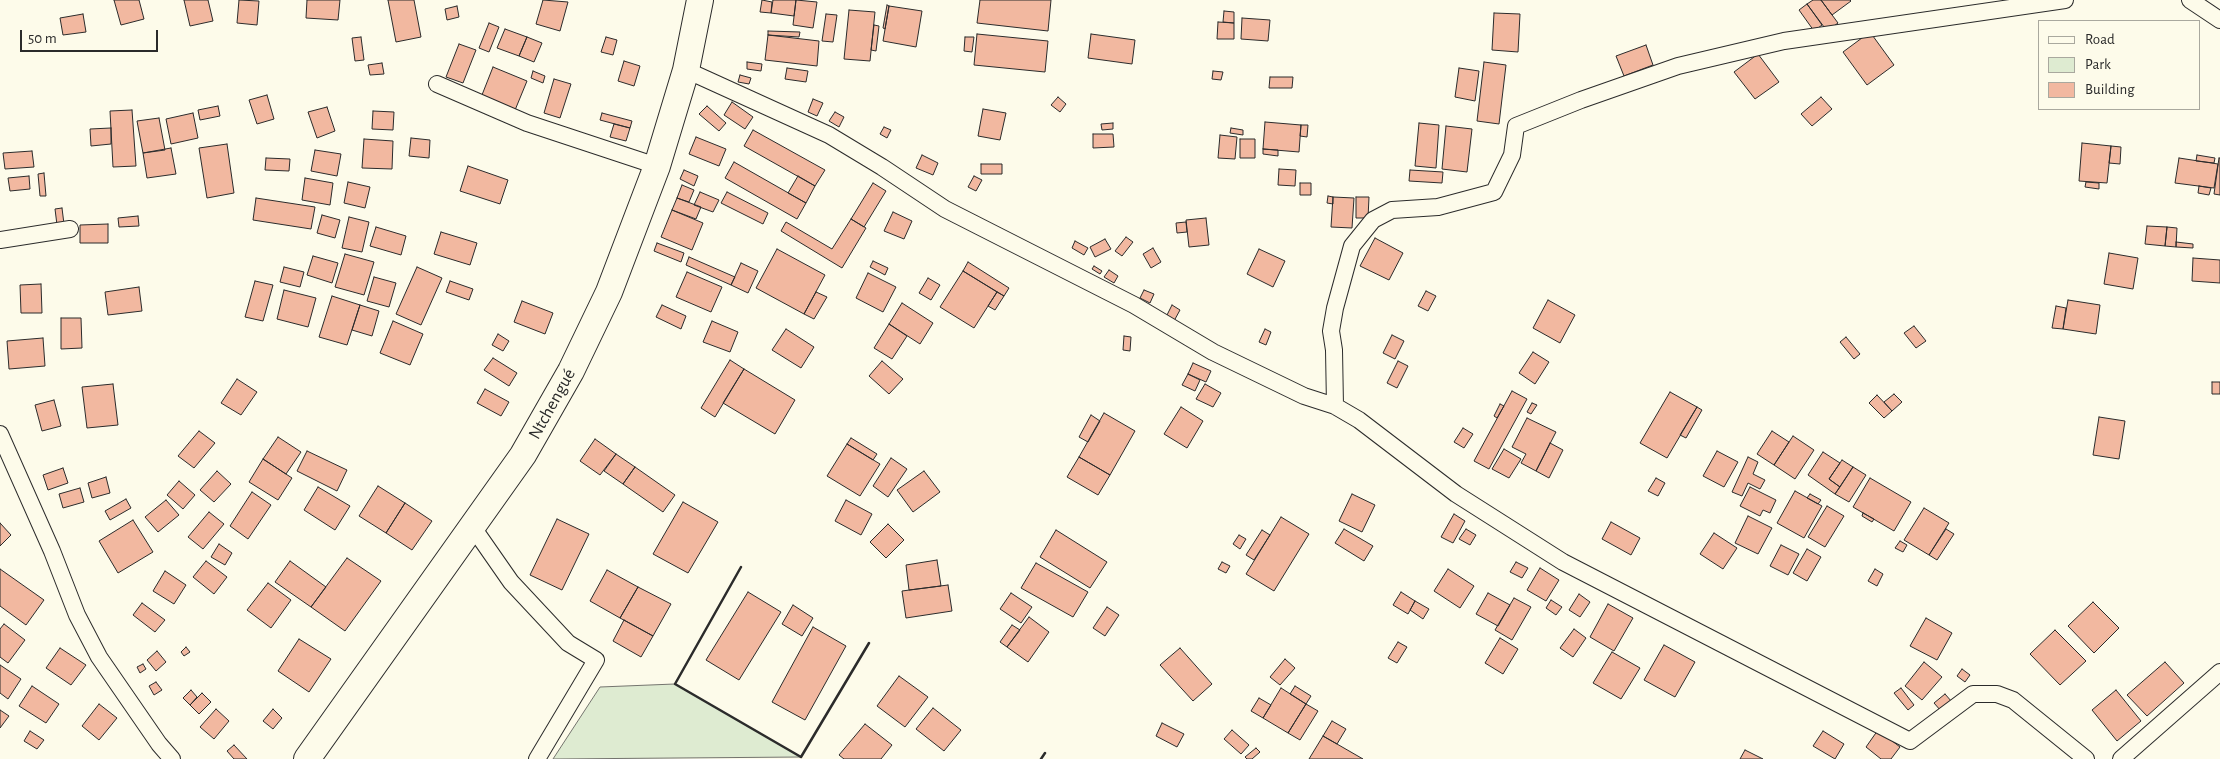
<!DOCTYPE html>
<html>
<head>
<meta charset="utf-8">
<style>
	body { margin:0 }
	#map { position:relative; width:2220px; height:759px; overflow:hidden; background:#fdfbea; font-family:"Alegreya Sans",sans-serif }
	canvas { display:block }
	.legend { position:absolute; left:2038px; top:20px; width:162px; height:90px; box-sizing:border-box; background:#fdfbea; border:1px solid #a9a89e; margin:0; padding:6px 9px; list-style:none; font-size:15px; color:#2b2b2b }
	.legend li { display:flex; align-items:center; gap:10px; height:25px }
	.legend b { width:25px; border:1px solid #a9a89e }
	.scale { position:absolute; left:20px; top:30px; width:138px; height:22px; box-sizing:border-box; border:2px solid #2b2b2b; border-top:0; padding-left:6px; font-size:15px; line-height:18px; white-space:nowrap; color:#2b2b2b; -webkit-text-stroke:4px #fdfbea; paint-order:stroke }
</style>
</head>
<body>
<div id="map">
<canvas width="2220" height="759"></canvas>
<ul class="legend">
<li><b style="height:6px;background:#fdfbea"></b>Road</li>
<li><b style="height:14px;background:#deebd1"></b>Park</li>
<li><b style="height:14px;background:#f2b8a0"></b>Building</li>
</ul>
<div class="scale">50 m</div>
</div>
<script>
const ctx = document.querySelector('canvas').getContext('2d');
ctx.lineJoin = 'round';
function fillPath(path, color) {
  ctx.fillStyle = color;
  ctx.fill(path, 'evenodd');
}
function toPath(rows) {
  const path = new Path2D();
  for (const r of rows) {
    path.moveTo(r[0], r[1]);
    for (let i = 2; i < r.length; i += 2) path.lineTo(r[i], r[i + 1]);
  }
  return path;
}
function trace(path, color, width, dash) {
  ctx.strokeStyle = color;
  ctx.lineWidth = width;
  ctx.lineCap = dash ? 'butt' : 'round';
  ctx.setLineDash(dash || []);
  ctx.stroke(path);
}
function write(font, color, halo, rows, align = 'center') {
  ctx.font = font + ' "Alegreya Sans",sans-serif';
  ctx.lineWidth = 4;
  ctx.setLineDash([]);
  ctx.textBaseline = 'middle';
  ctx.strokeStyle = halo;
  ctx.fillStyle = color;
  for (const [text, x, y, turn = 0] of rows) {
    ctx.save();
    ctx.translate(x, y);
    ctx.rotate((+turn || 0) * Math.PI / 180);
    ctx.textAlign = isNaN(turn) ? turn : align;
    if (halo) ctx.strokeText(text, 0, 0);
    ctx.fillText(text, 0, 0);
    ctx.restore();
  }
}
const green = toPath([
	[675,684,801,757,553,759,600,687,675,684]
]);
fillPath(green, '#deebd1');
trace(green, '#74746e', 1);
const building = toPath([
	[114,0,139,0,144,19,121,25,114,0],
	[184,0,208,0,213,21,190,26,184,0],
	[239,0,259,1,257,25,237,23,239,0],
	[307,0,340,0,338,20,306,18,307,0],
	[388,0,414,0,421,37,396,42,388,0],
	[543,0,568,2,560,31,536,24,543,0],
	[762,0,772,2,771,13,760,12,762,0],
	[773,0,796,0,794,16,771,13,773,0],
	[796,0,817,2,813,28,793,25,796,0],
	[980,0,1051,0,1048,31,977,23,980,0],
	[1813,0,1821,0,1838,23,1827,31,1807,4,1813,0],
	[1821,0,1850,0,1851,1,1832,15,1821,0],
	[1807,4,1822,25,1814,31,1799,10,1807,4],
	[887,5,889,6,885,29,883,28,887,5],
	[457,6,459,17,447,20,445,9,457,6],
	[889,6,922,11,916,47,883,41,889,6],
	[849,10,875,12,870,61,844,59,849,10],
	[1224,11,1234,12,1234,23,1223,22,1224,11],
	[1494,13,1520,14,1518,52,1492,50,1494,13],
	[83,14,86,32,63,35,60,18,83,14],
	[826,14,837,15,833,42,822,41,826,14],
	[1242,18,1270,20,1268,41,1241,39,1242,18],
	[1218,22,1234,23,1234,39,1217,39,1218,22],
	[489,23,499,27,489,52,479,48,489,23],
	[874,25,879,26,876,51,871,50,874,25],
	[505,29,527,37,519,56,497,48,505,29],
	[768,31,800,32,799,37,768,35,768,31],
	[1870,32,1894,65,1867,85,1843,52,1870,32],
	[977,34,1048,41,1045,72,974,65,977,34],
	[1091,34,1135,40,1132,64,1088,58,1091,34],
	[768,35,819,41,817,66,765,60,768,35],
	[361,37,364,60,355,61,352,38,361,37],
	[527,37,542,43,534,62,519,56,527,37],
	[606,37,617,40,613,55,601,52,606,37],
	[965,37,974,37,972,52,964,51,965,37],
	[459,44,476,50,463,83,446,77,459,44],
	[1646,45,1653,65,1624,76,1616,56,1646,45],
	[1758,54,1779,82,1755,99,1734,72,1758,54],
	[624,61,640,66,634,86,618,81,624,61],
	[747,62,762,64,761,71,747,69,747,62],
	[1484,62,1506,65,1499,124,1477,121,1484,62],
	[382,63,384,74,370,75,368,65,382,63],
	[493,67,527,81,513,115,480,100,493,67],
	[787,68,808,71,806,82,785,79,787,68],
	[1459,68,1479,71,1475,101,1455,97,1459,68],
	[533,71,545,76,543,83,531,78,533,71],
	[1213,71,1223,72,1221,80,1212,79,1213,71],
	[740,75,751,78,749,84,738,82,740,75],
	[1270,77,1293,77,1292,88,1269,88,1270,77],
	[554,79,571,84,560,118,544,113,554,79],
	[267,95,274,119,257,124,249,100,267,95],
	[1058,97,1066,104,1060,112,1051,105,1058,97],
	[1821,97,1832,109,1812,126,1801,114,1821,97],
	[813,99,823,103,817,116,808,112,813,99],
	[732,102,753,117,745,129,724,115,732,102],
	[218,106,220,116,200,120,198,110,218,106],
	[707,106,726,123,719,131,699,114,707,106],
	[327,107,335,131,317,138,308,112,327,107],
	[983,109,1006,113,1000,140,978,136,983,109],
	[132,110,136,166,113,167,110,111,132,110],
	[373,111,394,112,393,130,372,129,373,111],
	[835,112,844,117,839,127,829,121,835,112],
	[193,113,198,138,171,144,166,119,193,113],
	[602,113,632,121,630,128,600,120,602,113],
	[159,118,165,150,143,153,137,121,159,118],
	[1265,122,1301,125,1299,152,1263,149,1265,122],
	[1113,123,1113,129,1102,130,1101,124,1113,123],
	[1419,123,1439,125,1436,168,1415,166,1419,123],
	[614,124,630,128,626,141,610,137,614,124],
	[1301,125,1308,125,1307,137,1300,136,1301,125],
	[1446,126,1472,129,1467,172,1442,169,1446,126],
	[884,127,891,130,887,138,880,134,884,127],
	[111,128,111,144,91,146,90,129,111,128],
	[1231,128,1243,130,1243,135,1230,133,1231,128],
	[753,130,825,170,815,186,744,146,753,130],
	[1093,134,1113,134,1114,147,1093,148,1093,134],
	[1220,135,1237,137,1235,159,1218,158,1220,135],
	[696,137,726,149,719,166,689,154,696,137],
	[411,138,430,140,429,158,409,156,411,138],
	[364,139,393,141,392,169,362,168,364,139],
	[1240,139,1255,139,1255,158,1240,158,1240,139],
	[2082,143,2111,146,2107,183,2079,181,2082,143],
	[227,144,234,193,207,198,199,148,227,144],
	[2111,146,2121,147,2120,164,2109,163,2111,146],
	[171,148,176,174,147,178,143,153,171,148],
	[1263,149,1278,150,1278,156,1263,154,1263,149],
	[315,150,341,154,337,176,311,171,315,150],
	[32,151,34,167,5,169,3,153,32,151],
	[922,155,938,163,933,175,916,168,922,155],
	[2197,155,2215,158,2214,163,2196,161,2197,155],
	[266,158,290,159,289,171,265,170,266,158],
	[2179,158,2218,164,2214,188,2175,183,2179,158],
	[2219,158,2220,158,2220,195,2214,194,2219,158],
	[734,162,806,203,797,219,725,178,734,162],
	[981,164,1002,164,1002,174,981,174,981,164],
	[468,166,508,180,500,204,460,191,468,166],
	[1279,169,1296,170,1295,186,1278,185,1279,169],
	[684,170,698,176,694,186,680,179,684,170],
	[1410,170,1443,172,1442,183,1409,181,1410,170],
	[44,173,46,196,40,196,38,174,44,173],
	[29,176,30,189,10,191,8,178,29,176],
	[798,176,815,186,806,203,788,193,798,176],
	[974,176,982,180,976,191,968,187,974,176],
	[305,178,333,183,330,205,302,200,305,178],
	[348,182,370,187,365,208,344,203,348,182],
	[2086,182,2099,183,2099,189,2085,187,2086,182],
	[873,183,886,191,864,227,851,219,873,183],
	[1300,183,1311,183,1311,195,1300,195,1300,183],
	[682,185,694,190,689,202,677,198,682,185],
	[2199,186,2211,188,2209,195,2198,193,2199,186],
	[700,192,719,200,713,212,694,205,700,192],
	[727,192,768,213,763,224,721,203,727,192],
	[1328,196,1333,197,1333,204,1327,203,1328,196],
	[1333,197,1354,198,1352,228,1331,227,1333,197],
	[1356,197,1369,197,1368,218,1356,218,1356,197],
	[256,198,315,207,311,229,253,220,256,198],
	[677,198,701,207,696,219,672,210,677,198],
	[62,208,64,224,57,225,55,209,62,208],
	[672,210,703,223,692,250,661,237,672,210],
	[893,212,912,221,904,239,884,231,893,212],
	[322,215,340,220,335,238,317,233,322,215],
	[138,216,139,226,119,227,118,218,138,216],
	[349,217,369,222,362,252,342,248,349,217],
	[1206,218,1209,245,1189,247,1186,220,1206,218],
	[851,219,866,228,842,268,781,231,786,222,832,249,851,219],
	[1186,222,1187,232,1177,233,1176,223,1186,222],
	[108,224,108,243,80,243,80,225,108,224],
	[2147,226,2167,227,2165,246,2145,244,2147,226],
	[376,227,406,236,401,255,370,246,376,227],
	[2167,227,2177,228,2176,247,2165,246,2167,227],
	[441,232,477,243,470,265,434,254,441,232],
	[1126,237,1133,242,1122,256,1115,251,1126,237],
	[1375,238,1403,253,1389,280,1360,266,1375,238],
	[1105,239,1111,249,1095,257,1090,247,1105,239],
	[1075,241,1088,248,1084,255,1072,248,1075,241],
	[2176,242,2193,244,2193,248,2176,247,2176,242],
	[657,243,684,253,681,262,654,251,657,243],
	[1153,248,1161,262,1151,268,1143,254,1153,248],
	[777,249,825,275,804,314,756,288,777,249],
	[1259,249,1285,261,1273,287,1247,274,1259,249],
	[2109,253,2138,258,2133,289,2104,284,2109,253],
	[345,254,374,262,364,295,335,287,345,254],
	[313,256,338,263,332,283,307,275,313,256],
	[689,257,735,277,731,285,686,265,689,257],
	[2193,258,2220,260,2220,283,2192,281,2193,258],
	[873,261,888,268,885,275,870,267,873,261],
	[968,262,1009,288,1004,296,963,271,968,262],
	[741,263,758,271,748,293,731,285,741,263],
	[1094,266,1102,271,1100,274,1092,269,1094,266],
	[284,267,304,272,300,287,280,282,284,267],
	[417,267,442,278,421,325,396,314,417,267],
	[1109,270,1118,276,1114,283,1104,277,1109,270],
	[963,271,997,292,974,328,940,307,963,271],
	[687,272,722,287,711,312,676,297,687,272],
	[868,273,896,287,883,312,856,298,868,273],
	[374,277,396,283,389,307,367,301,374,277],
	[928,278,940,285,931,300,919,293,928,278],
	[255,281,273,285,263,321,245,317,255,281],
	[450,281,473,289,469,300,446,292,450,281],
	[41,284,42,313,21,313,20,285,41,284],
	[139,287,142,311,108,315,105,292,139,287],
	[284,290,316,298,308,327,277,319,284,290],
	[1144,290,1154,294,1150,303,1140,298,1144,290],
	[1426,291,1436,296,1428,311,1418,306,1426,291],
	[816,292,827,297,814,319,804,314,816,292],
	[997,292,1004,296,995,310,988,306,997,292],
	[332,296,360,305,347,345,319,337,332,296],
	[1548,300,1575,315,1560,343,1533,328,1548,300],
	[2068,300,2100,305,2096,334,2063,329,2068,300],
	[522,301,553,313,545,334,514,322,522,301],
	[902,303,933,323,920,344,889,324,902,303],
	[360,305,379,311,372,336,352,330,360,305],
	[662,305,686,316,681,329,656,317,662,305],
	[1172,305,1180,310,1174,321,1166,317,1172,305],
	[2056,306,2066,308,2063,329,2052,328,2056,306],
	[61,318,81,318,82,348,61,349,61,318],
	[393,321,423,334,410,365,380,353,393,321],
	[712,321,738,332,730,352,703,342,712,321],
	[889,324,907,336,892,359,874,348,889,324],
	[1914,326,1926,341,1916,348,1904,333,1914,326],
	[786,329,814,347,801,368,772,350,786,329],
	[1265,329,1271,332,1266,345,1259,342,1265,329],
	[498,334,509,341,503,351,492,345,498,334],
	[1392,335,1404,341,1395,359,1383,353,1392,335],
	[1124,336,1131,337,1130,351,1123,350,1124,336],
	[1846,337,1860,354,1854,359,1840,342,1846,337],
	[43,338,45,366,9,369,7,341,43,338],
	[1533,352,1549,362,1535,384,1519,373,1533,352],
	[493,358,517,373,509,386,484,370,493,358],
	[730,360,744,369,715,417,701,408,730,360],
	[882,361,903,379,889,394,869,376,882,361],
	[1398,361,1408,366,1397,388,1387,383,1398,361],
	[1193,363,1211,371,1206,382,1188,374,1193,363],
	[744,369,795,400,775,434,723,403,744,369],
	[1188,374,1200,380,1195,391,1182,385,1188,374],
	[237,379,257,392,241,415,221,403,237,379],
	[2212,382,2220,382,2220,394,2212,394,2212,382],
	[113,384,118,425,87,428,82,387,113,384],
	[1205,384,1221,393,1213,407,1196,399,1205,384],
	[485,389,509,402,501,416,477,403,485,389],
	[1512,391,1527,399,1489,469,1474,461,1512,391],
	[1670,392,1697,407,1667,458,1640,443,1670,392],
	[1894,394,1902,402,1892,411,1884,402,1894,394],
	[1877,395,1892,411,1884,418,1869,403,1877,395],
	[54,400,61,426,42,431,35,405,54,400],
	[1532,403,1537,405,1531,414,1527,412,1532,403],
	[1500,404,1504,406,1497,418,1494,416,1500,404],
	[1181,407,1203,421,1187,448,1164,434,1181,407],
	[1697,407,1702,410,1686,438,1680,435,1697,407],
	[1104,413,1135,431,1110,475,1079,457,1104,413],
	[1091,415,1100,421,1088,442,1079,437,1091,415],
	[2099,417,2125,421,2119,459,2093,455,2099,417],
	[1527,418,1556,432,1536,471,1521,463,1526,454,1512,447,1527,418],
	[1463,428,1473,434,1464,448,1454,442,1463,428],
	[199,431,215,443,194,468,178,456,199,431],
	[1772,431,1789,442,1774,465,1757,454,1772,431],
	[1793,436,1814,450,1795,479,1774,465,1793,436],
	[278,437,301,452,286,474,263,459,278,437],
	[851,438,877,454,873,460,847,444,851,438],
	[595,439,616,454,600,475,580,461,595,439],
	[1550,443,1563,450,1549,478,1536,471,1550,443],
	[847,444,880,464,860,496,827,476,847,444],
	[1504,449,1521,459,1509,478,1492,469,1504,449],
	[307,451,347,470,337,491,297,471,307,451],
	[1717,451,1738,462,1724,487,1703,476,1717,451],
	[1823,452,1840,463,1829,479,1840,487,1835,494,1808,475,1823,452],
	[616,454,635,467,623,484,604,471,616,454],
	[1079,457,1110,475,1098,495,1067,477,1079,457],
	[1748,457,1758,462,1753,474,1765,480,1760,489,1748,483,1742,496,1732,492,1748,457],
	[891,458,907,469,888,497,873,486,891,458],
	[263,459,292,478,278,500,249,482,263,459],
	[1842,460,1853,467,1840,487,1829,479,1842,460],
	[635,467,675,495,663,512,623,484,635,467],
	[1853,467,1866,475,1849,502,1835,494,1853,467],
	[63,468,68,483,48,490,43,475,63,468],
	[217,471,231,484,214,502,200,490,217,471],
	[924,471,940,492,913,512,897,490,924,471],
	[106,477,110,493,92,498,88,483,106,477],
	[1656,478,1665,483,1658,496,1648,491,1656,478],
	[1870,478,1911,502,1894,531,1853,507,1870,478],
	[179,481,195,495,183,509,167,495,179,481],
	[378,486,405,503,386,533,359,516,378,486],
	[318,487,350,506,335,530,304,510,318,487],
	[1750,487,1776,500,1770,513,1763,510,1760,516,1740,506,1750,487],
	[80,488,84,502,63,508,59,494,80,488],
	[1795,491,1822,506,1804,538,1777,523,1795,491],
	[252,492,271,505,248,539,230,526,252,492],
	[1352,494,1375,505,1362,532,1339,521,1352,494],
	[1810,494,1821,500,1818,504,1807,498,1810,494],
	[126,499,131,508,110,520,105,511,126,499],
	[166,500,179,515,158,532,145,517,166,500],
	[846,500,872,514,861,535,835,521,846,500],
	[683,502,718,522,688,573,653,554,683,502],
	[405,503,432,521,412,550,386,533,405,503],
	[1827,506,1844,516,1825,547,1808,537,1827,506],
	[1924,508,1949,523,1929,555,1904,540,1924,508],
	[209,512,224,524,203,549,188,537,209,512],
	[1863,513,1874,519,1872,522,1862,516,1863,513],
	[1454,514,1465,521,1453,543,1441,537,1454,514],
	[1748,516,1772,528,1758,554,1735,543,1748,516],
	[1281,517,1309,534,1274,591,1246,574,1281,517],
	[557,519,589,534,562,590,530,575,557,519],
	[133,520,153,552,118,573,99,541,133,520],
	[1611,522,1640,538,1631,555,1602,539,1611,522],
	[0,523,11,535,0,546,0,523],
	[888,524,904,540,886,558,870,542,888,524],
	[1344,529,1373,546,1364,561,1335,543,1344,529],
	[1466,529,1476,535,1470,545,1459,539,1466,529],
	[1946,529,1954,534,1937,560,1929,555,1946,529],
	[1056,530,1107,562,1090,588,1040,557,1056,530],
	[1262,530,1270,535,1254,560,1246,555,1262,530],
	[1714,533,1737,548,1723,569,1700,554,1714,533],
	[1239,535,1246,539,1240,549,1233,544,1239,535],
	[1900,541,1907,545,1903,552,1895,548,1900,541],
	[219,544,232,553,225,565,211,557,219,544],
	[1781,545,1799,554,1788,575,1770,566,1781,545],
	[1807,549,1821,557,1807,581,1793,573,1807,549],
	[347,558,381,581,345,631,311,607,347,558],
	[937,560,941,586,909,590,906,565,937,560],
	[206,561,227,577,214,594,193,577,206,561],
	[290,561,326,587,311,607,275,582,290,561],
	[1222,562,1230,566,1226,573,1218,569,1222,562],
	[1516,562,1528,568,1522,578,1510,572,1516,562],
	[1036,563,1088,592,1073,617,1021,588,1036,563],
	[1540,568,1559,580,1546,601,1527,590,1540,568],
	[0,569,44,600,26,625,0,606,0,569],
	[1448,569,1474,586,1460,608,1434,591,1448,569],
	[1875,569,1883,574,1877,586,1868,581,1875,569],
	[607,570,638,587,620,618,590,601,607,570],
	[165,571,186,585,174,604,153,591,165,571],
	[268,583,291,600,271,628,247,610,268,583],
	[948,585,952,611,906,618,902,591,948,585],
	[638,587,671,604,653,636,620,618,638,587],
	[748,592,781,612,739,680,706,660,748,592],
	[1401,592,1415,601,1408,614,1393,605,1401,592],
	[1011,593,1032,607,1021,623,1000,609,1011,593],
	[1488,593,1510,605,1498,626,1476,614,1488,593],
	[1579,594,1590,602,1580,617,1569,610,1579,594],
	[1514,598,1531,607,1512,640,1495,630,1514,598],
	[1551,600,1562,607,1556,615,1546,608,1551,600],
	[1415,601,1429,609,1423,619,1410,610,1415,601],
	[2093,602,2119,628,2094,653,2068,626,2093,602],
	[142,603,165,620,155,632,133,615,142,603],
	[1608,604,1633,618,1614,651,1590,637,1608,604],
	[793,605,813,618,802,636,782,624,793,605],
	[1107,607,1119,615,1105,636,1093,628,1107,607],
	[1029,617,1049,632,1028,662,1007,647,1029,617],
	[1926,618,1952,633,1937,660,1910,646,1926,618],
	[624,620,653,636,641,657,613,641,624,620],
	[4,624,25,640,8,663,0,657,0,629,4,624],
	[1012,625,1020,630,1007,647,1000,642,1012,625],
	[813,627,846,646,805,720,772,702,813,627],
	[1574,629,1586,638,1573,657,1560,648,1574,629],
	[2055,630,2086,661,2060,685,2030,654,2055,630],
	[1500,638,1518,649,1503,674,1485,663,1500,638],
	[299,639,331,659,309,692,278,671,299,639],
	[1398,642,1407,647,1397,663,1388,658,1398,642],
	[1664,645,1695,662,1675,697,1644,680,1664,645],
	[186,647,190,652,184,656,181,652,186,647],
	[60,648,86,665,71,685,46,668,60,648],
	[1180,648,1212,684,1193,701,1160,665,1180,648],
	[157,651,166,662,156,671,147,660,157,651],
	[1612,652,1640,668,1621,699,1593,683,1612,652],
	[1285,659,1295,668,1280,685,1270,677,1285,659],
	[1924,662,1942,677,1922,700,1905,686,1924,662],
	[2165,662,2184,683,2147,716,2127,695,2165,662],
	[143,664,146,669,140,673,137,667,143,664],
	[0,665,21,679,8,699,0,693,0,665],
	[1962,669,1970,675,1965,682,1957,676,1962,669],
	[899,676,928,697,905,727,877,706,899,676],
	[156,682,162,690,154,695,149,686,156,682],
	[32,686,59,704,46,723,19,706,32,686],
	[1295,686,1311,696,1306,704,1290,694,1295,686],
	[1281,688,1306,704,1288,733,1263,718,1281,688],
	[1901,688,1914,705,1908,710,1894,693,1901,688],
	[191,690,197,697,190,705,183,698,191,690],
	[2116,690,2141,721,2117,741,2092,710,2116,690],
	[202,693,211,702,199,714,190,705,202,693],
	[1945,694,1952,702,1941,711,1934,703,1945,694],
	[1259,698,1271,705,1263,718,1251,711,1259,698],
	[99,704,117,718,99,740,82,726,99,704],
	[1306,704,1318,711,1300,740,1288,733,1306,704],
	[933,708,961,730,944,751,916,729,933,708],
	[216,709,229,721,214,739,200,727,216,709],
	[273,709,282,718,273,729,263,721,273,709],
	[0,710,9,716,0,728,0,710],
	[1332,721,1346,729,1337,744,1323,736,1332,721],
	[1162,723,1184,734,1177,747,1156,736,1162,723],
	[865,724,892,745,881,759,844,759,839,755,865,724],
	[1232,730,1249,745,1241,754,1224,739,1232,730],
	[1878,730,1900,747,1891,759,1881,759,1866,747,1878,730],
	[30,731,44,740,37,749,24,741,30,731],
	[1823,731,1844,744,1835,759,1813,746,1823,731],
	[1323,736,1337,744,1363,759,1309,759,1323,736],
	[234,745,247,759,234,759,227,751,234,745],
	[1256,748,1260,752,1252,759,1247,759,1245,757,1256,748],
	[1745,750,1763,759,1740,759,1745,750]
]);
fillPath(building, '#f2b8a0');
trace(building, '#2b2b2b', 1);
const minor = toPath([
	[2190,0,2220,20],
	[686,70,829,135,882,167,945,209,1134,305,1213,352,1304,396,1335,406,1359,420,1456,494,1563,562,1910,741,1973,694,1997,694,2013,700,2086,759],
	[437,84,527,123,657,166],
	[0,240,70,229],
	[1335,406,1334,350,1331,331,1335,308,1352,246,1373,220,1392,210,1438,207,1494,192,1512,155,1516,126,1581,100,1678,66,1784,41,2065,0],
	[0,434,52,551,77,615,99,657,159,744,172,759],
	[472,526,511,582,568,643,596,660,537,759],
	[2121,759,2220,672]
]);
const primary = toPath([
	[307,759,523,455,571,371,609,292,657,166,686,70,700,0]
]);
trace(minor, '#2b2b2b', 18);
trace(primary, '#2b2b2b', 28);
trace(minor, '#fdfbea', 16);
trace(primary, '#fdfbea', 26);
trace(toPath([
	[741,567,675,684,801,757,869,643],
	[1041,759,1045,753]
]), '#2b2b2b', 2.5);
write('18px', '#2b2b2b', '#fdfbea', [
	["Ntchengué",552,404,-61]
]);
</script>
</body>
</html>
